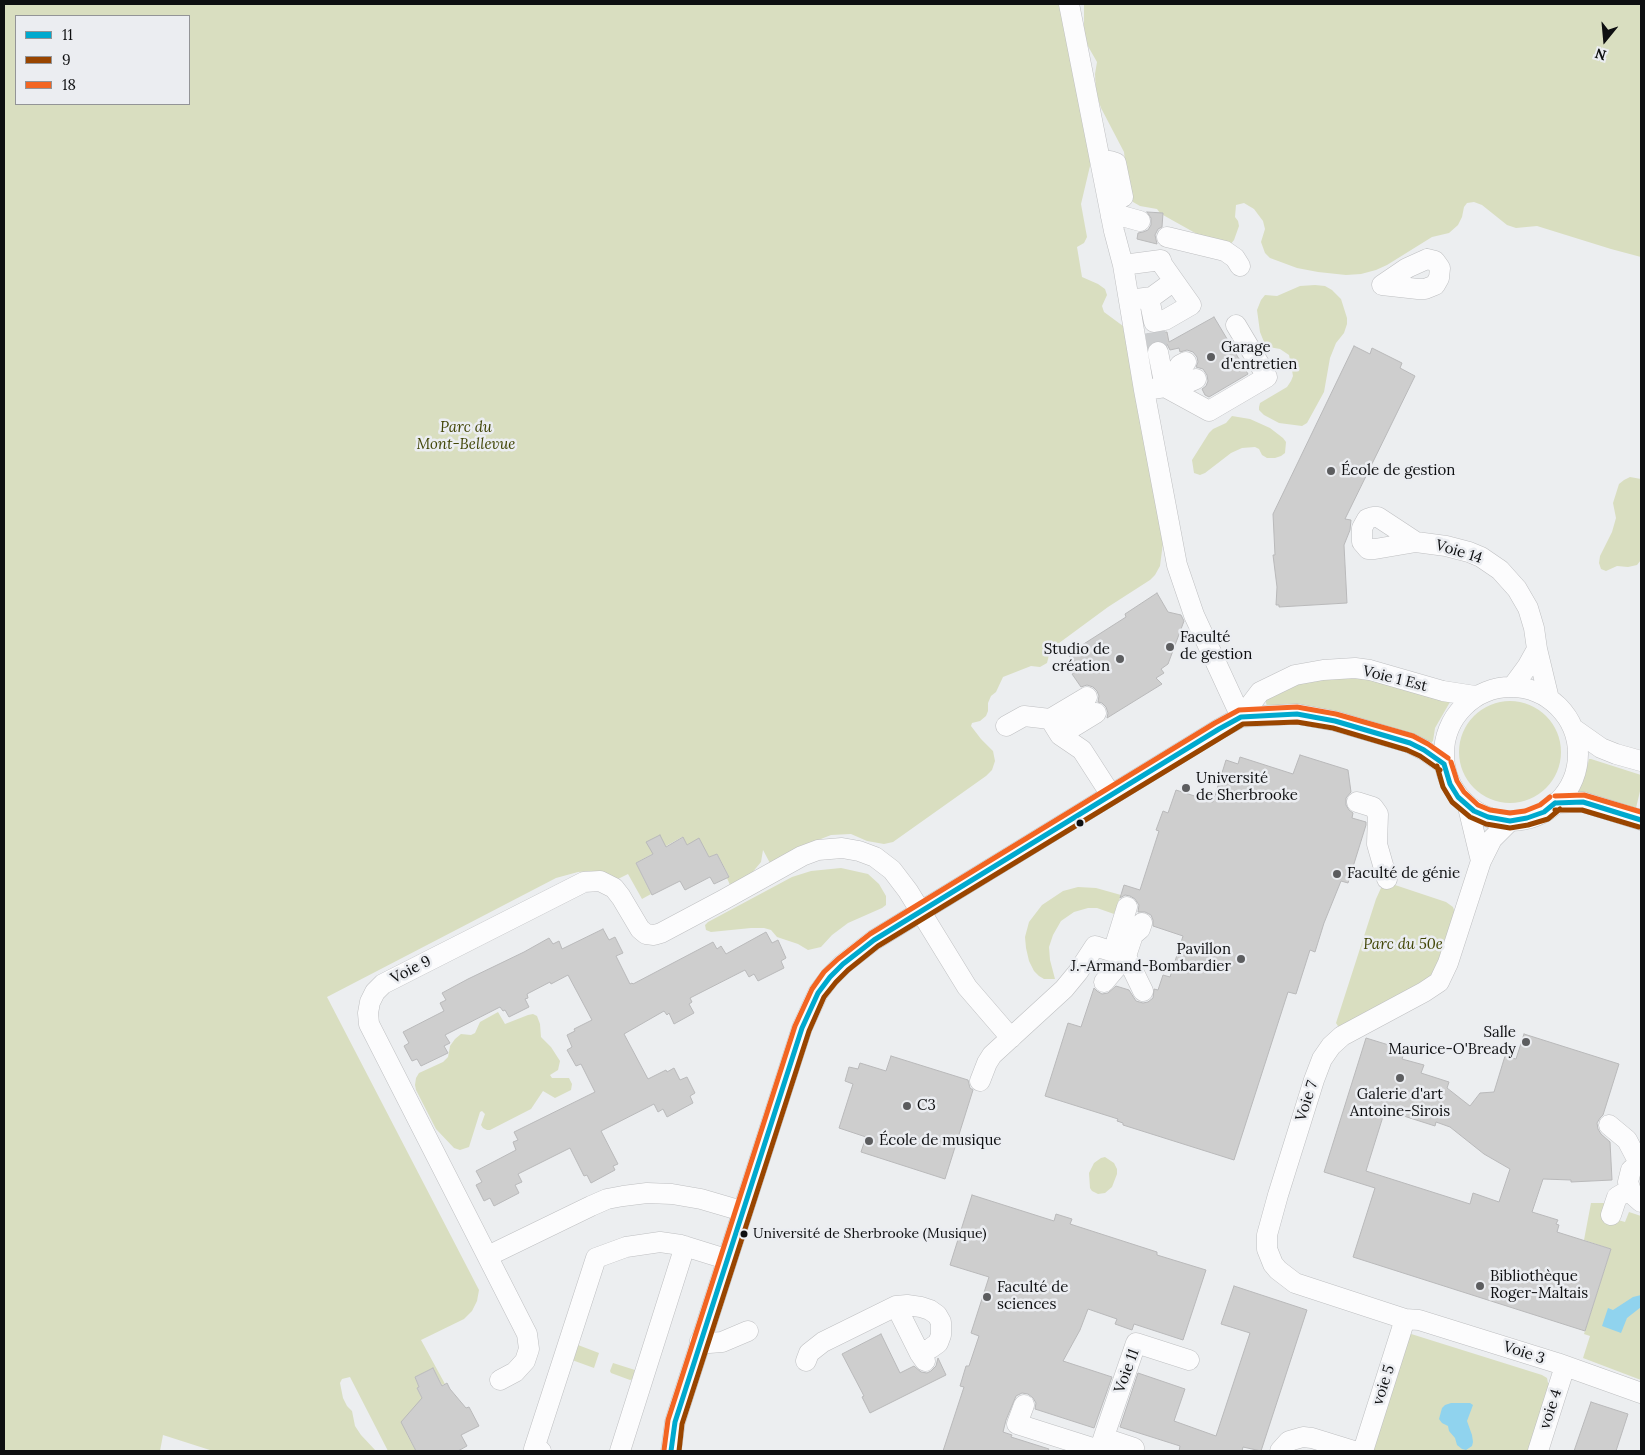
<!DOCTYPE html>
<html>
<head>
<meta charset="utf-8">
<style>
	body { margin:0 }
	#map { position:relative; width:1645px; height:1455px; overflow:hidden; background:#eceef0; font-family:Lora,serif }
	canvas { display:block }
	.frame { position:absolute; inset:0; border:5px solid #0e0f11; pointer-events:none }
	.legend { position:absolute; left:15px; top:15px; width:175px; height:90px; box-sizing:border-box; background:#ebedf1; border:1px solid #939497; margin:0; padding:6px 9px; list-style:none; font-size:15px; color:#0e0f11 }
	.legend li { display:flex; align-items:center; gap:10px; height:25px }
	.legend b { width:25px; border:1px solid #939497 }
	.north { position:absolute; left:1580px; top:15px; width:50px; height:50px; -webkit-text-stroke:4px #ebedf1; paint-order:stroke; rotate:197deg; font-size:14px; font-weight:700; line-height:20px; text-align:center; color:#0e0f11 }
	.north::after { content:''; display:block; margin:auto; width:18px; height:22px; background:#0e0f11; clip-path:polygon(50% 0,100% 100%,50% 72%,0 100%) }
</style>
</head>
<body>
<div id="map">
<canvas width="1645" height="1455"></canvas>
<div class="frame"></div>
<ul class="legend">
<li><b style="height:6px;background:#00a9ce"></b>11</li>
<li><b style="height:6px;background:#994500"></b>9</li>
<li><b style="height:6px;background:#f26522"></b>18</li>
</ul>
<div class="north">N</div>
</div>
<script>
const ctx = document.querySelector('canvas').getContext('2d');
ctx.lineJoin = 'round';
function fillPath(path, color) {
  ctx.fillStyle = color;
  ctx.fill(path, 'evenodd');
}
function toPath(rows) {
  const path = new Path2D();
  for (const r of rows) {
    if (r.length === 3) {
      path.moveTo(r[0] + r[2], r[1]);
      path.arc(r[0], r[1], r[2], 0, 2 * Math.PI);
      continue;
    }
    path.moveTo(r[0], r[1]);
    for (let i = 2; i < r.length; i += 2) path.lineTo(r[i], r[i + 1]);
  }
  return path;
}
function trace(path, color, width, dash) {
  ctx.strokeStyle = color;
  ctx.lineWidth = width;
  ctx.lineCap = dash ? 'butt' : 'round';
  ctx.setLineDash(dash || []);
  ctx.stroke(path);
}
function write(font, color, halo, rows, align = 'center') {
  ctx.font = font + ' Lora,serif';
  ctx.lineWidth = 5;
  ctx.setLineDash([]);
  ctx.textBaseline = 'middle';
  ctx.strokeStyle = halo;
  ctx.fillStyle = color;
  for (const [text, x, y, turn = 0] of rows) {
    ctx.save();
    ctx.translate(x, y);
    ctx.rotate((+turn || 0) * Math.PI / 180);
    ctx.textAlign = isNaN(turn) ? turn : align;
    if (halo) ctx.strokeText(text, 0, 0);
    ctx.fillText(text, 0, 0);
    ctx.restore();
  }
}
fillPath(toPath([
	[4,4,1061,4,1090,147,1090,166,1081,204,1087,237,1084,243,1077,247,1082,277,1098,284,1105,289,1107,295,1102,306,1104,312,1123,326,1164,535,1160,566,1155,575,1150,580,1108,607,1055,646,1049,655,1047,663,1040,667,1031,666,1003,677,996,692,991,696,988,703,988,711,986,716,980,721,972,723,971,726,981,739,993,751,995,761,992,770,986,776,893,842,884,844,867,841,851,834,831,835,798,848,771,865,763,850,761,862,751,874,730,885,727,878,729,876,717,854,709,857,699,839,687,845,682,837,636,863,651,894,642,899,628,874,618,879,604,872,592,871,578,872,556,878,327,997,479,1290,477,1301,472,1311,464,1319,421,1340,445,1384,442,1385,433,1368,415,1377,419,1387,417,1388,422,1398,407,1434,416,1451,388,1451,350,1377,342,1379,340,1383,343,1398,347,1406,352,1411,355,1426,361,1435,376,1451,213,1451,163,1435,160,1451,4,1451],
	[16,16,189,16,189,104,16,104],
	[1084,4,1641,4,1641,257,1611,249,1537,226,1516,228,1507,225,1482,205,1474,202,1467,203,1464,207,1462,217,1458,225,1449,233,1432,237,1387,265,1376,270,1361,274,1346,275,1318,272,1297,268,1270,258,1265,253,1261,242,1265,229,1263,221,1254,209,1244,203,1236,205,1235,217,1238,221,1239,226,1234,240,1230,245,1197,234,1163,215,1163,213,1160,213,1157,209,1140,206,1133,202,1129,196,1124,152,1101,108,1096,93,1095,74,1097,62,1085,41,1084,26],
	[1315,285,1325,286,1332,290,1341,299,1347,318,1347,324,1344,333,1336,343,1330,358,1324,392,1307,423,1302,426,1279,423,1264,415,1259,410,1259,407,1260,403,1287,387,1291,381,1293,376,1291,365,1289,355,1280,349,1269,347,1264,342,1260,332,1257,310,1261,300,1265,295,1277,296,1300,286],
	[1232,416,1250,419,1270,428,1283,438,1286,442,1285,453,1281,456,1275,458,1267,458,1262,455,1259,449,1255,447,1242,448,1231,453,1205,473,1200,475,1194,473,1192,460,1209,433,1213,429,1226,423],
	[1630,477,1641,479,1641,560,1637,565,1628,567,1617,566,1606,571,1601,569,1599,563,1600,556,1612,532,1616,518,1613,503,1619,484,1624,480],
	[1358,676,1450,702,1435,728,1433,741,1430,744,1267,707,1265,698,1294,682],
	[1510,752,51],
	[1589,759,1591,759,1641,775,1641,787,1636,808,1579,793,1578,791,1585,775],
	[841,868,868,874,879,884,886,896,886,905,882,908,848,923,832,935,821,947,808,950,798,944,777,937,771,930,764,928,751,928,711,932,706,930,705,925,708,922,792,877,811,871],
	[1392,884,1446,902,1453,907,1455,913,1442,958,1431,978,1342,1026,1338,1026,1336,1023,1376,899,1381,888,1384,886],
	[1078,887,1096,888,1121,895,1114,914,1097,908,1088,908,1074,912,1061,921,1053,935,1049,947,1050,960,1055,979,1044,979,1039,976,1034,971,1029,961,1026,948,1025,937,1029,922,1042,905,1063,891],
	[498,1012,505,1024,528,1015,533,1014,537,1016,540,1024,541,1037,551,1047,560,1061,558,1070,550,1075,552,1078,569,1078,572,1084,571,1090,555,1098,543,1091,531,1109,490,1130,487,1130,483,1128,481,1125,485,1114,482,1111,480,1112,469,1147,460,1150,454,1148,436,1129,416,1090,415,1085,416,1078,419,1073,443,1062,448,1057,450,1046,455,1039,461,1034,471,1035,475,1033,480,1022],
	[1105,1157,1114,1163,1117,1169,1117,1174,1112,1187,1105,1193,1098,1194,1092,1191,1090,1188,1089,1173,1094,1163,1101,1158],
	[1591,1203,1605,1203,1601,1215,1625,1222,1629,1212,1641,1216,1641,1380,1583,1358,1590,1336,1584,1334,1611,1249,1584,1240],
	[1408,1333,1542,1375,1547,1378,1548,1383,1553,1385,1532,1451,1368,1451],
	[578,1345,599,1353,594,1368,572,1360],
	[613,1363,635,1370,633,1379,630,1380,611,1373,610,1371]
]), '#d9dec0');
fillPath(toPath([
	[1641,1295,1641,1307,1627,1318,1621,1333,1602,1326,1608,1308,1613,1310,1633,1297],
	[1451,1403,1470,1403,1473,1405,1467,1421,1472,1435,1473,1442,1472,1446,1466,1450,1462,1449,1457,1445,1455,1438,1449,1431,1448,1426,1442,1423,1439,1419,1442,1408,1445,1405]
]), '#90d3ee');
const building = toPath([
	[1147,212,1163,213,1162,227,1158,229,1155,235,1157,244,1137,239,1138,233,1143,232,1148,230,1151,225,1151,218,1147,212],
	[1214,317,1248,374,1209,397,1205,395,1202,389,1206,386,1208,381,1207,375,1203,369,1196,367,1198,362,1197,357,1193,352,1187,350,1180,352,1179,348,1170,350,1167,344,1161,341,1155,341,1149,345,1147,334,1167,332,1169,342,1214,317],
	[1354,346,1370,354,1372,348,1402,363,1400,368,1415,376,1345,519,1351,520,1350,530,1344,545,1347,603,1279,607,1279,605,1276,605,1277,587,1273,555,1275,555,1273,514,1354,346],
	[1157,593,1168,612,1181,615,1184,621,1168,664,1161,669,1164,673,1156,678,1162,684,1107,718,1108,713,1106,707,1102,703,1098,702,1099,696,1097,691,1093,687,1087,685,1081,687,1072,674,1078,670,1068,654,1126,617,1125,614,1157,593],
	[1300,755,1348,770,1351,792,1346,798,1346,805,1349,810,1353,813,1352,818,1366,822,1366,825,1348,883,1341,881,1324,923,1315,952,1310,950,1296,994,1288,992,1234,1160,1123,1125,1123,1123,1117,1121,1118,1119,1045,1096,1068,1023,1081,1027,1094,988,1097,991,1102,994,1108,993,1116,986,1129,990,1136,1001,1143,1003,1148,1002,1153,998,1154,989,1158,990,1163,975,1170,977,1183,936,1153,926,1153,920,1151,915,1145,912,1138,912,1139,905,1135,899,1130,896,1125,895,1120,898,1124,885,1140,890,1159,831,1156,830,1163,811,1168,813,1176,790,1213,802,1226,760,1238,764,1240,757,1293,774,1300,755],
	[660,835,666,847,683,837,687,845,699,838,709,857,717,854,729,877,714,884,710,877,685,890,680,881,652,895,636,863,653,854,646,842,660,835],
	[603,929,609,940,615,937,623,953,616,956,630,984,632,983,633,984,713,942,717,949,721,946,726,954,766,932,772,943,778,940,786,958,781,961,784,968,758,981,754,974,749,977,745,970,690,998,692,1002,689,1004,694,1013,674,1024,669,1013,667,1015,664,1011,624,1034,648,1079,666,1070,667,1072,674,1068,680,1080,687,1077,695,1093,690,1096,693,1103,667,1117,663,1109,658,1112,654,1104,601,1131,618,1164,613,1166,615,1170,591,1183,587,1175,584,1176,570,1148,518,1174,522,1182,515,1185,519,1193,494,1206,490,1198,484,1201,476,1185,482,1182,476,1171,516,1150,513,1142,518,1140,514,1132,595,1092,581,1064,576,1066,567,1050,572,1047,567,1035,575,1031,574,1029,592,1020,568,975,551,984,550,982,527,994,528,998,525,999,529,1007,509,1017,505,1010,503,1011,500,1007,445,1035,450,1043,444,1046,448,1053,421,1066,417,1059,412,1061,404,1046,409,1043,403,1032,444,1011,440,1003,446,1000,442,993,468,979,524,952,549,938,553,944,559,941,562,949,603,929],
	[1524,1034,1619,1064,1603,1115,1600,1118,1597,1123,1598,1129,1601,1134,1610,1142,1612,1180,1571,1182,1571,1180,1543,1179,1532,1212,1558,1220,1556,1224,1559,1225,1557,1232,1611,1249,1585,1331,1353,1257,1375,1188,1324,1172,1366,1038,1405,1050,1402,1059,1424,1065,1421,1073,1449,1082,1447,1088,1470,1106,1480,1093,1494,1092,1505,1056,1516,1059,1524,1034],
	[1385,1110,1435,1126,1436,1122,1450,1127,1484,1154,1510,1169,1499,1202,1473,1193,1470,1204,1366,1171,1385,1110],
	[891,1056,968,1080,970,1088,973,1090,945,1179,861,1152,866,1137,839,1128,853,1084,845,1081,849,1067,858,1069,860,1063,886,1071,891,1056],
	[972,1195,1054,1221,1056,1214,1072,1219,1070,1224,1157,1252,1157,1255,1206,1270,1183,1340,1134,1324,1132,1330,1115,1324,1117,1319,1088,1309,1080,1330,1063,1361,1112,1377,1094,1428,1035,1409,1036,1403,1033,1398,1028,1394,1022,1393,1016,1396,1006,1420,1003,1432,1012,1435,1011,1437,1049,1449,1048,1451,943,1451,964,1387,960,1386,966,1366,969,1366,979,1336,971,1333,989,1277,950,1265,972,1195],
	[1234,1286,1307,1310,1261,1451,1243,1447,1242,1451,1179,1451,1180,1446,1120,1427,1138,1373,1185,1389,1174,1421,1216,1436,1250,1333,1221,1324,1234,1286],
	[881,1334,900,1373,914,1366,921,1372,927,1373,931,1371,936,1366,938,1358,946,1375,870,1413,862,1397,864,1396,842,1354,881,1334],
	[433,1368,442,1386,447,1383,450,1389,466,1408,469,1407,479,1426,461,1435,467,1446,458,1451,416,1451,401,1422,422,1398,417,1388,419,1387,415,1377,433,1368],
	[1591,1402,1628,1414,1616,1451,1574,1451,1591,1402]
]);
fillPath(building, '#cecece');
trace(building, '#b9b9ba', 1);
trace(toPath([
	[1155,332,1158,352]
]), '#cbcdcf', 20, [20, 10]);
const minor = toPath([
	[1069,4,1114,231,1123,265,1144,390,1177,565,1194,615,1241,717],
	[1101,161,1110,161,1116,163,1123,197],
	[1111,217,1122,216,1140,221],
	[1167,237,1225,251,1235,258,1240,266],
	[1427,259,1435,261,1440,268,1439,278,1435,285,1425,289,1418,289,1382,285,1407,268,1427,259],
	[1123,265,1161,260,1162,264,1174,281],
	[1129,300,1152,297,1174,281,1191,305,1165,320,1154,322,1149,298],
	[1165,387,1209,411,1267,377,1236,325],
	[1165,387,1180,365,1186,362],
	[1165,387,1189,382,1196,379],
	[1152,389,1165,387,1158,352],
	[1416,542,1378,517,1373,517,1367,519,1362,528,1362,542,1368,549,1375,549,1416,542,1446,546,1469,552,1481,557,1500,570,1517,589,1528,608,1534,628,1537,649,1549,699],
	[1513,686,1527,667,1537,649],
	[1511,754,67],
	[1087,697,1050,719,1060,735,1082,750,1111,795],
	[1241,717,1260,692,1295,675,1323,670,1355,668,1370,670,1443,691,1475,696],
	[1006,726,1024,716,1050,719],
	[1574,729,1601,748,1616,754,1641,761],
	[1060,735,1096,713],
	[1357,802,1373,807,1378,814,1377,844,1387,879],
	[1555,803,1583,802,1641,820],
	[1468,807,1481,861],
	[1510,821,1492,839,1481,861,1448,963,1439,982,1424,992,1342,1036,1331,1046,1322,1059,1314,1080,1278,1195,1267,1235,1267,1249,1273,1264,1278,1270,1295,1283,1405,1319,1419,1320,1557,1363,1641,1393],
	[1113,952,1127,907],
	[1104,982,1126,956,1133,935,1140,929,1142,923],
	[980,1081,987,1063,992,1055,1064,989,1078,972,1095,946,1126,956,1143,991],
	[1609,1125,1627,1140,1639,1163],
	[1641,1162,1631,1170,1628,1182,1632,1194,1641,1202],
	[1611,1215,1617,1197,1629,1190],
	[488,1256,591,1206,607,1199,623,1196,647,1193,672,1194,701,1199,742,1211],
	[896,1306,920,1354,925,1361],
	[700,1341,709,1343,722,1342,748,1331],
	[806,1361,809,1353,823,1342,896,1306,907,1305,921,1307,930,1310,937,1315,941,1322,941,1335,938,1343,931,1348,920,1354],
	[500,1380,515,1372,525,1361,529,1349,527,1334,369,1024,368,1013,370,1002,375,992,383,984,584,882,600,881,614,888,621,897,640,929,646,934,654,935,661,933,723,900,802,856,818,850,842,848,859,851,875,857,892,870,908,891,967,987,1011,1038],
	[1024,1405,1017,1424,1099,1450],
	[1104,1438,1134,1448],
	[541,1451,534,1449,596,1258,626,1247,660,1242,681,1245,726,1259],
	[620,1451,685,1246],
	[671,1451,675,1422,680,1406,802,1028,818,993,830,977,843,964,874,940,1219,729,1241,717,1297,714,1335,721,1410,743,1424,750,1444,764],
	[1099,1451,1136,1343,1189,1360],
	[1280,1451,1289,1441,1303,1437,1312,1438,1354,1451],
	[1363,1451,1405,1319],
	[1538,1451,1565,1366]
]);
trace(minor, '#bebfc1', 21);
trace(minor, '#fcfcfd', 20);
trace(toPath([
	[1444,764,1450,784,1458,797,1474,811,1488,817,1510,821,1527,818,1544,812,1555,803],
	[1555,803,1583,802,1641,820],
	[671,1451,675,1422,802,1028,818,993,830,977,843,964,874,940,1219,729,1241,717,1297,714,1335,721,1410,743,1424,750,1444,764]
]), '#00a9ce', 5);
trace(toPath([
	[1437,766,1443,787,1452,802,1470,817,1486,824,1510,828,1528,825,1548,819,1560,809],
	[1555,810,1582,810,1639,827],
	[679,1451,682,1424,809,1031,824,997,836,982,848,970,878,946,1243,724,1297,722,1333,728,1407,750,1420,756,1440,770]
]), '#994500', 5);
trace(toPath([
	[1451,762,1457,781,1464,792,1478,805,1490,810,1510,813,1525,811,1540,805,1550,797],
	[1555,796,1584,795,1641,812],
	[664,1450,668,1420,795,1026,812,989,824,972,838,959,870,934,1215,723,1239,710,1297,707,1336,714,1413,736,1428,744,1448,758]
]), '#f26522', 5);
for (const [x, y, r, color] of [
	[1211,357,5,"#5c5d5f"],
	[1331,471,5,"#5c5d5f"],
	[1170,647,5,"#5c5d5f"],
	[1120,659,5,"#5c5d5f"],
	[1186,788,5,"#5c5d5f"],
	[1080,823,4.5,"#0e0f11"],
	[1337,874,5,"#5c5d5f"],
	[1241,959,5,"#5c5d5f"],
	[1526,1042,5,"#5c5d5f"],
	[1400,1078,5,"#5c5d5f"],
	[907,1106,5,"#5c5d5f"],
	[869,1141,5,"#5c5d5f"],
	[744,1234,4.5,"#0e0f11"],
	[1480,1286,5,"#5c5d5f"],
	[987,1297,5,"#5c5d5f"]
]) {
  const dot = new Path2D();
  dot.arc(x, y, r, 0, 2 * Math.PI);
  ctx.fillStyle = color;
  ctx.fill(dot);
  trace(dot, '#ebedf1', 2);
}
write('14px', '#0e0f11', '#ebedf1', [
	["Université de Sherbrooke (Musique)",753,1234]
], 'left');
write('15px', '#0e0f11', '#ebedf1', [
	["Garage",1221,348],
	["d'entretien",1221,365],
	["École de gestion",1341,471],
	["Faculté",1180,638],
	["de gestion",1180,655],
	["Studio de",1110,650,"right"],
	["création",1110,667,"right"],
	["Université",1196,779],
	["de Sherbrooke",1196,796],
	["Faculté de génie",1347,874],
	["Pavillon",1231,950,"right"],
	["J.-Armand-Bombardier",1231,967,"right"],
	["Salle",1516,1033,"right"],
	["Maurice-O'Bready",1516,1050,"right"],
	["Galerie d'art",1400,1095,"center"],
	["Antoine-Sirois",1400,1112,"center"],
	["C3",917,1106],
	["École de musique",879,1141],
	["Bibliothèque",1490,1277],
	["Roger-Maltais",1490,1294],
	["Faculté de",997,1288],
	["sciences",997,1305]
], 'left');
write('italic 15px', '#424607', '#ebedf1', [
	["Parc du",466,428],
	["Mont-Bellevue",466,445],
	["Parc du 50e",1403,945]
]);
write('15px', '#0e0f11', '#ebedf1', [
	["Voie 14",1459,552,17],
	["Voie 1 Est",1395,679,14],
	["Voie 9",411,970,-27],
	["Voie 7",1307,1101,-72],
	["Voie 3",1524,1353,18],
	["Voie 11",1127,1371,-70],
	["voie 5",1384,1385,-72],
	["voie 4",1551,1409,-72]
]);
</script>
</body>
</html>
